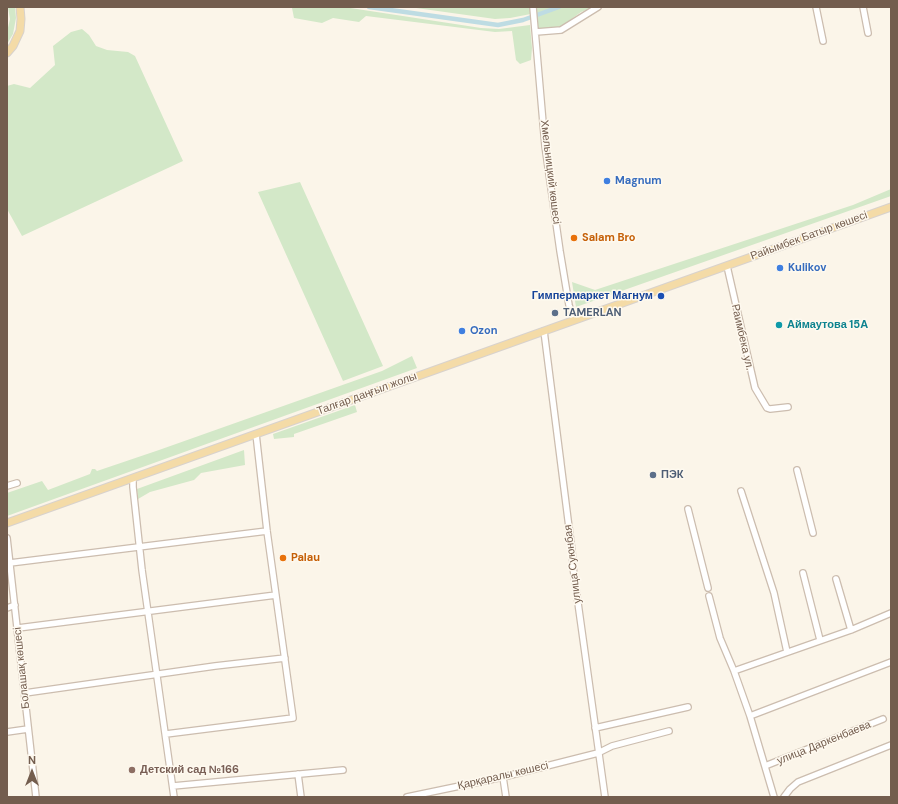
<!DOCTYPE html>
<html>
<head>
<meta charset="utf-8">
<style>
	body { margin:0 }
	#map { position:relative; width:898px; height:804px; overflow:hidden; background:#fbf5e9; font-family:"DM Sans",sans-serif }
	canvas { display:block }
	.frame { position:absolute; inset:0; border:8px solid #735d4e; pointer-events:none }
	.north { position:absolute; left:12px; top:752px; width:40px; height:40px; -webkit-text-stroke:3px #fef9ef; paint-order:stroke; rotate:0deg; font-size:11px; font-weight:700; line-height:16px; text-align:center; color:#735d4e }
	.north::after { content:''; display:block; margin:auto; width:14px; height:18px; background:#735d4e; clip-path:polygon(50% 0,100% 100%,50% 72%,0 100%) }
</style>
</head>
<body>
<div id="map">
<canvas width="898" height="804"></canvas>
<div class="frame"></div>
<div class="north">N</div>
</div>
<script>
const ctx = document.querySelector('canvas').getContext('2d');
ctx.lineJoin = 'round';
function fillPath(path, color) {
  ctx.fillStyle = color;
  ctx.fill(path, 'evenodd');
}
function toPath(rows) {
  const path = new Path2D();
  for (const r of rows) {
    path.moveTo(r[0], r[1]);
    for (let i = 2; i < r.length; i += 2) path.lineTo(r[i], r[i + 1]);
  }
  return path;
}
function trace(path, color, width, dash) {
  ctx.strokeStyle = color;
  ctx.lineWidth = width;
  ctx.lineCap = dash ? 'butt' : 'round';
  ctx.setLineDash(dash || []);
  ctx.stroke(path);
}
function write(font, color, halo, rows, align = 'center') {
  ctx.font = font + ' "DM Sans",sans-serif';
  ctx.lineWidth = 3;
  ctx.setLineDash([]);
  ctx.textBaseline = 'middle';
  ctx.strokeStyle = halo;
  ctx.fillStyle = color;
  for (const [text, x, y, turn = 0] of rows) {
    ctx.save();
    ctx.translate(x, y);
    ctx.rotate((+turn || 0) * Math.PI / 180);
    ctx.textAlign = isNaN(turn) ? turn : align;
    if (halo) ctx.strokeText(text, 0, 0);
    ctx.fillText(text, 0, 0);
    ctx.restore();
  }
}
fillPath(toPath([
	[8,7,15,7,16,18,13,34,7,44,7,32,10,19],
	[285,7,344,7,481,28,499,29,530,25,532,48,531,60,520,64,516,60,512,31,495,32,366,16,359,22,333,18,322,23,294,18,292,8],
	[409,7,595,7,581,12,562,26,554,29,537,30,536,13,510,18,495,19],
	[82,29,89,35,96,46,107,50,128,52,135,56,183,161,22,236,7,209,7,86,14,84,30,88,55,65,53,46,71,32],
	[300,182,383,366,343,381,258,192],
	[891,189,891,196,576,307,572,282,595,290,853,205],
	[412,356,417,368,7,516,7,493,42,481,48,490,90,474,92,469,95,469,97,471,159,450,382,371],
	[355,405,357,412,294,434,294,437,274,439,273,434],
	[244,450,245,465,201,473,194,480,150,492,138,499,137,489]
]), '#d3e8c8');
trace(toPath([
	[369,7,498,25,523,20,559,7]
]), '#bedce3', 4.5);
const minor = toPath([
	[533,7,545,146,560,251,569,305,574,320],
	[816,7,823,41],
	[863,7,868,33],
	[536,32,561,30,598,7],
	[727,266,755,388,767,408,770,409,788,407],
	[544,331,572,551,573,567,605,797],
	[797,470,813,533],
	[133,479,133,487,142,570,174,797],
	[7,486,17,483],
	[741,491,774,593,787,652],
	[688,509,708,588],
	[7,538,36,797],
	[10,563,267,531],
	[803,573,820,640],
	[836,579,851,630],
	[709,596,720,638,734,671],
	[7,608,15,605],
	[18,628,276,595],
	[25,693,215,666,285,658],
	[750,716,891,662],
	[595,728,688,707],
	[7,732,28,729],
	[166,734,293,718,267,531,256,434],
	[765,766,883,719],
	[298,774,301,797],
	[503,777,506,797],
	[173,786,343,770],
	[407,797,503,777,598,753,612,746,669,731],
	[774,797,750,716,734,671,851,630,891,613],
	[784,797,790,789,798,782,891,745]
]);
const major = toPath([
	[7,53,13,46,20,31,21,19,20,7],
	[7,523,891,207]
]);
trace(minor, '#ccbdaf', 8);
trace(major, '#d8d2cd', 9);
trace(minor, '#fff', 5.5);
trace(major, '#f4dba7', 7);
for (const [x, y, r, color] of [
	[607,181,4,"#3f7fe0"],
	[574,238,4,"#e8710a"],
	[780,268,4,"#3f7fe0"],
	[661,296,4,"#1a4fb4"],
	[555,313,4,"#5c6f8a"],
	[779,325,4,"#0f9aa8"],
	[462,331,4,"#3f7fe0"],
	[653,475,4,"#5c6f8a"],
	[283,558,4,"#e8710a"],
	[132,770,4,"#8d6e63"]
]) {
  const dot = new Path2D();
  dot.arc(x, y, r, 0, 2 * Math.PI);
  ctx.fillStyle = color;
  ctx.fill(dot);
  trace(dot, '#fef9ef', 1.5);
}
write('11px', '#735d4e', '#fef9ef', [
	["Хмельницкий көшесі",550,172,83],
	["Райымбек Батыр көшесі",809,236,-20],
	["Раимбека ул.",742,337,77],
	["Талғар даңғыл жолы",367,394,-20],
	["улица Суюнбая",573,564,-97],
	["Болашақ көшесі",22,668,-96],
	["улица Даркенбаева",824,743,-22],
	["Қарқаралы көшесі",503,776,-13]
]);
write('bold 11px', '#366cbe', '#fef9ef', [
	["Magnum",615,181],
	["Kulikov",788,268],
	["Ozon",470,331]
], 'left');
write('bold 11px', '#c56008', '#fef9ef', [
	["Salam Bro",582,238],
	["Palau",291,558]
], 'left');
write('bold 11px', '#164399', '#fef9ef', [
	["Гимпермаркет Магнум",653,296]
], 'right');
write('bold 11px', '#4e5e75', '#fef9ef', [
	["TAMERLAN",563,313],
	["ПЭК",661,475]
], 'left');
write('bold 11px', '#0d838f', '#fef9ef', [
	["Аймаутова 15А",787,325]
], 'left');
write('bold 11px', '#785e54', '#fef9ef', [
	["Детский сад №166",140,770]
], 'left');
</script>
</body>
</html>
